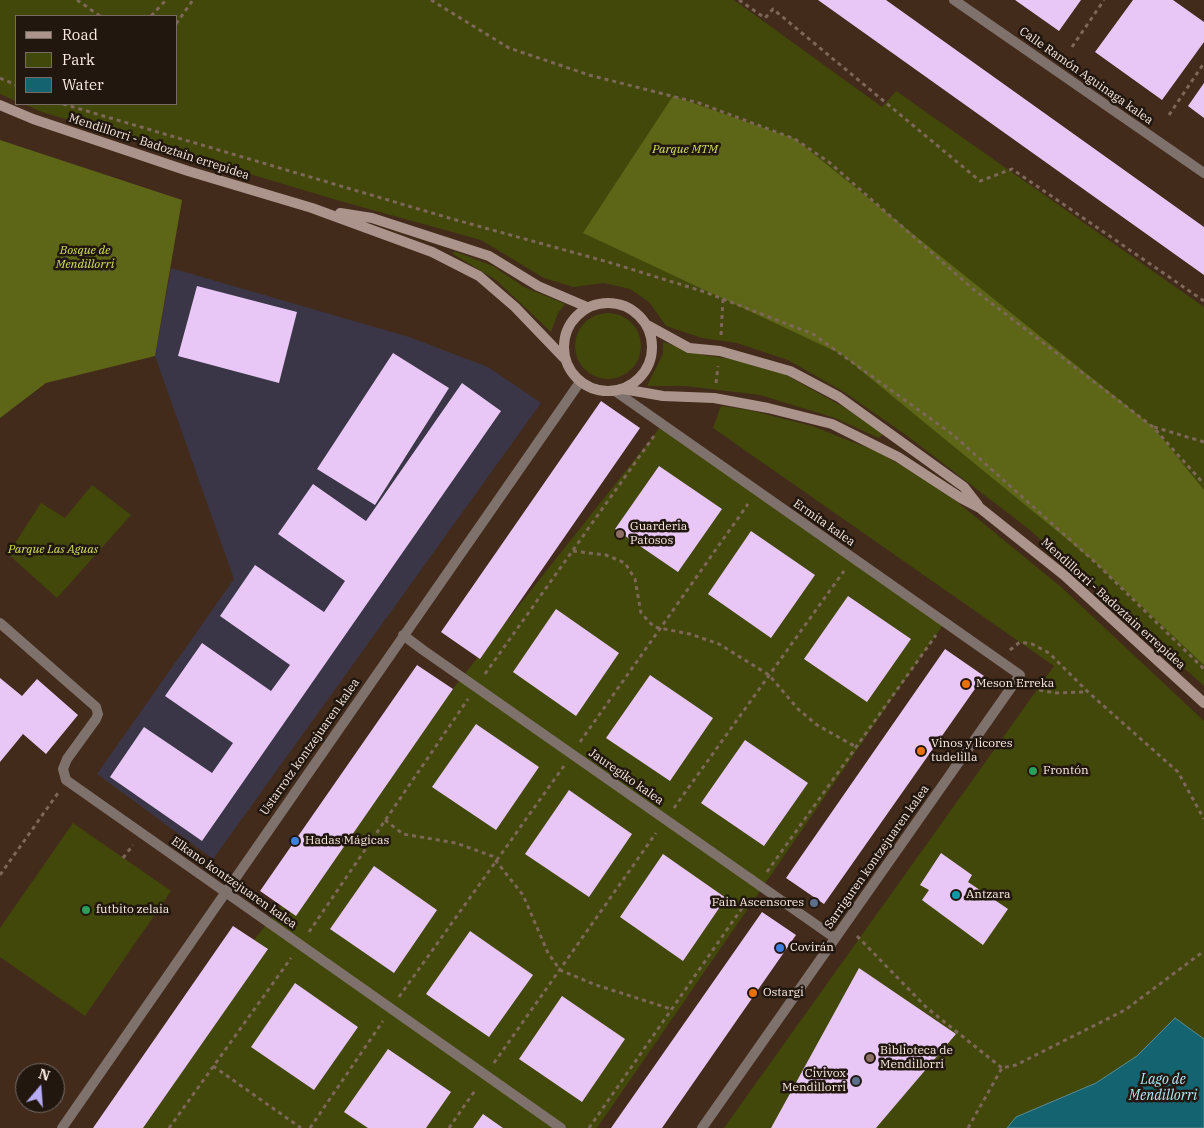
<!DOCTYPE html>
<html>
<head>
<meta charset="utf-8">
<style>
	body { margin:0 }
	#map { position:relative; width:1204px; height:1128px; overflow:hidden; background:#422b1b; font-family:"IBM Plex Serif",serif }
	canvas { display:block }
	.legend { position:absolute; left:15px; top:15px; width:162px; height:90px; box-sizing:border-box; background:#21170f; border:1px solid #786b63; margin:0; padding:6px 9px; list-style:none; font-size:15px; color:#faeae0 }
	.legend li { display:flex; align-items:center; gap:10px; height:25px }
	.legend b { width:25px; border:1px solid #786b63 }
	.north { position:absolute; left:15px; top:1063px; width:50px; height:50px; box-sizing:border-box; background:#21170f; border:1px solid #786b63; border-radius:50%; rotate:18deg; font-size:14px; font-weight:700; line-height:20px; text-align:center; color:#faeae0 }
	.north::after { content:''; display:block; margin:auto; width:18px; height:22px; background:#b8abf7; clip-path:polygon(50% 0,100% 100%,50% 72%,0 100%) }
</style>
</head>
<body>
<div id="map">
<canvas width="1204" height="1128"></canvas>
<ul class="legend">
<li><b style="height:6px;background:#aa948c"></b>Road</li>
<li><b style="height:14px;background:#42480a"></b>Park</li>
<li><b style="height:14px;background:#146371"></b>Water</li>
</ul>
<div class="north">N</div>
</div>
<script>
const ctx = document.querySelector('canvas').getContext('2d');
ctx.lineJoin = 'round';
function fillPath(path, color) {
  ctx.fillStyle = color;
  ctx.fill(path, 'evenodd');
}
function toPath(rows) {
  const path = new Path2D();
  for (const r of rows) {
    if (r.length === 3) {
      path.moveTo(r[0] + r[2], r[1]);
      path.arc(r[0], r[1], r[2], 0, 2 * Math.PI);
      continue;
    }
    path.moveTo(r[0], r[1]);
    for (let i = 2; i < r.length; i += 2) path.lineTo(r[i], r[i + 1]);
  }
  return path;
}
function trace(path, color, width, dash) {
  ctx.strokeStyle = color;
  ctx.lineWidth = width;
  ctx.lineCap = dash ? 'butt' : 'round';
  ctx.setLineDash(dash || []);
  ctx.stroke(path);
}
function write(font, color, halo, rows, align = 'center') {
  ctx.font = font + ' "IBM Plex Serif",serif';
  ctx.lineWidth = 5;
  ctx.setLineDash([]);
  ctx.textBaseline = 'middle';
  ctx.strokeStyle = halo;
  ctx.fillStyle = color;
  for (const [text, x, y, turn = 0] of rows) {
    ctx.save();
    ctx.translate(x, y);
    ctx.rotate((+turn || 0) * Math.PI / 180);
    ctx.textAlign = isNaN(turn) ? turn : align;
    if (halo) ctx.strokeText(text, 0, 0);
    ctx.fillText(text, 0, 0);
    ctx.restore();
  }
}
fillPath(toPath([
	[171,268,409,337,488,367,541,403,213,859,97,774,234,579,155,356]
]), '#3b3647');
fillPath(toPath([
	[0,0,734,0,882,107,896,91,1204,307,1204,686,1030,530,906,435,844,392,788,360,737,343,702,338,666,326,649,302,630,289,604,283,573,287,544,278,481,240,340,201,42,112,24,104,176,104,176,16,16,16,16,101,0,94],
	[454,251,493,266,524,287,565,304,558,313,551,332,496,280,453,254],
	[608,346,33],
	[663,342,703,355,752,362,784,374,847,409,883,434,879,438,835,418,760,395,685,386,647,386,663,354],
	[721,406,749,410,812,426,878,452,921,477,956,501,1061,587,1204,721,1204,1128,724,1128,1054,666,713,428],
	[662,425,945,622,597,1128,105,1128],
	[92,485,131,515,57,598,8,554,41,503,65,518],
	[73,823,171,891,85,1016,0,957,0,928]
]), '#42480a');
fillPath(toPath([
	[673,96,795,139,1153,427,1204,490,1204,665,1096,563,841,354,583,233],
	[0,140,182,200,155,356,46,383,0,418]
]), '#5d6517');
const water = toPath([
	[1175,1018,1204,1039,1204,1128,1007,1128,1016,1117,1096,1083,1137,1056,1175,1018]
]);
fillPath(water, '#146371');
trace(water, '#598c92', 1);
fillPath(toPath([
	[818,0,886,0,1204,227,1204,275],
	[1015,0,1081,0,1059,31],
	[1133,0,1173,0,1204,22,1204,42,1162,100,1095,52],
	[1204,83,1204,118,1188,106],
	[197,286,297,312,279,383,178,356],
	[393,353,449,388,375,505,317,469],
	[462,383,501,411,202,841,110,777,144,727,212,773,233,743,165,696,202,643,271,691,290,665,220,616,255,565,324,612,345,581,278,534,313,484,366,521],
	[601,401,640,428,480,659,441,632],
	[659,466,722,509,678,572,615,529],
	[751,531,815,575,771,638,708,594],
	[848,596,911,639,867,702,804,659],
	[556,609,619,653,576,716,513,672],
	[945,649,984,676,824,904,786,878],
	[417,665,453,689,296,916,260,891],
	[650,675,713,718,670,781,606,738],
	[0,678,22,696,37,679,78,715,46,754,23,734,0,762],
	[476,724,539,767,496,830,432,787],
	[745,740,808,783,764,846,701,803],
	[569,790,632,834,589,897,525,854],
	[941,853,972,875,968,882,1008,909,983,945,922,900,929,890,920,885],
	[663,854,726,898,683,961,620,917],
	[374,866,437,910,394,973,330,929],
	[762,912,796,935,662,1128,611,1128],
	[233,926,268,949,143,1128,93,1128],
	[470,931,533,975,489,1037,426,994],
	[859,968,956,1034,876,1128,771,1128],
	[295,983,358,1027,314,1090,251,1047],
	[562,996,625,1039,582,1102,519,1059],
	[388,1049,451,1092,426,1128,368,1128,344,1112],
	[483,1114,503,1128,473,1128]
]), '#e8c6f6');
trace(toPath([
	[77,0,100,16],
	[431,0,509,48,589,75,699,103,795,139,830,163,973,289,1153,427,1204,484],
	[739,0,765,18,773,9,980,181,1012,169,1204,301],
	[151,16,166,0],
	[176,24,193,0],
	[1072,47,1104,0],
	[0,78,16,85],
	[63,104,449,218,608,262,705,292,813,334,952,434,1096,563,1204,669],
	[1169,115,1204,63],
	[721,335,723,299],
	[716,383,718,366],
	[1154,427,1204,442],
	[573,551,606,555,625,563,635,579,641,613,654,627,690,634,719,644,769,675,798,709,817,725,856,747],
	[1010,650,1020,642,1032,644,1049,653,1088,692,1178,772,1204,819],
	[485,674,654,436],
	[1033,685,1040,690,1054,693,1087,692],
	[580,742,748,504],
	[674,808,844,571],
	[385,820,403,834,456,843,492,856,523,895,548,953,560,970,596,985,671,1009],
	[123,858,133,845],
	[767,872,936,635],
	[0,875,58,793],
	[309,932,468,699],
	[857,936,927,1008,1002,1068],
	[399,997,564,766],
	[494,1063,656,833],
	[213,1066,301,1128],
	[169,1128,291,958],
	[310,1128,383,1021],
	[449,1128,476,1089],
	[589,1128,749,898],
	[968,1128,1002,1068,1016,1065,1125,1010,1204,951]
]), '#7c6759', 3, [4, 4]);
trace(toPath([
	[954,0,1204,173],
	[615,391,1020,675,702,1128],
	[0,623,96,707,98,714,96,719,67,759,63,769,66,780,561,1128],
	[403,635,423,650,835,938],
	[62,1128,580,382]
]), '#7f716c', 10);
trace(toPath([
	[0,105,33,119,188,171,312,208,432,252,479,276,515,307,564,358],
	[340,213,372,218,489,256,538,286,587,307],
	[608,347,44],
	[647,325,689,348,720,351,790,371,839,397,964,487,978,505],
	[623,389,663,396,714,398,768,408,832,424,898,457,961,498,980,508,1064,575,1204,703]
]), '#aa948c', 10);
for (const [x, y, r, color] of [
	[620,534,5,"#8d6e63"],
	[966,684,5,"#e8710a"],
	[921,751,5,"#e8710a"],
	[1033,771,5,"#2e9e5b"],
	[295,841,5,"#3f7fe0"],
	[956,895,5,"#0f9aa8"],
	[814,903,5,"#5c6f8a"],
	[86,910,5,"#2e9e5b"],
	[780,948,5,"#3f7fe0"],
	[753,993,5,"#e8710a"],
	[870,1058,5,"#8d6e63"],
	[856,1081,5,"#5c6f8a"]
]) {
  const dot = new Path2D();
  dot.arc(x, y, r, 0, 2 * Math.PI);
  ctx.fillStyle = color;
  ctx.fill(dot);
  trace(dot, '#21170f', 2);
}
write('12px', '#faeae0', '#21170f', [
	["Calle Ramón Aguinaga kalea",1086,76,35],
	["Mendillorri - Badoztain errepidea",159,147,18],
	["Ermita kalea",824,523,35],
	["Mendillorri - Badoztain errepidea",1113,604,42],
	["Ustarrotz kontzejuaren kalea",310,747,-55],
	["Jauregiko kalea",626,777,35],
	["Sarriguren kontzejuaren kalea",877,857,-55],
	["Elkano kontzejuaren kalea",234,883,35]
]);
write('italic 12px', '#d1e15f', '#21170f', [
	["Parque MTM",685,150],
	["Bosque de",85,251],
	["Mendillorri",85,265],
	["Parque Las Aguas",53,550]
]);
write('12px', '#faeae0', '#21170f', [
	["Guarderia",630,527],
	["Patosos",630,541],
	["Meson Erreka",976,684],
	["Vinos y licores",931,744],
	["tudelilla",931,758],
	["Frontón",1043,771],
	["Hadas Mágicas",305,841],
	["Antzara",966,895],
	["Fain Ascensores",804,903,"right"],
	["futbito zelaia",96,910],
	["Covirán",790,948],
	["Ostargi",763,993],
	["Biblioteca de",880,1051],
	["Mendillorri",880,1065],
	["Civivox",846,1074,"right"],
	["Mendillorri",846,1088,"right"]
], 'left');
write('italic 14px', '#ade8f5', '#21170f', [
	["Lago de",1163,1080],
	["Mendillorri",1163,1096]
]);
</script>
</body>
</html>
